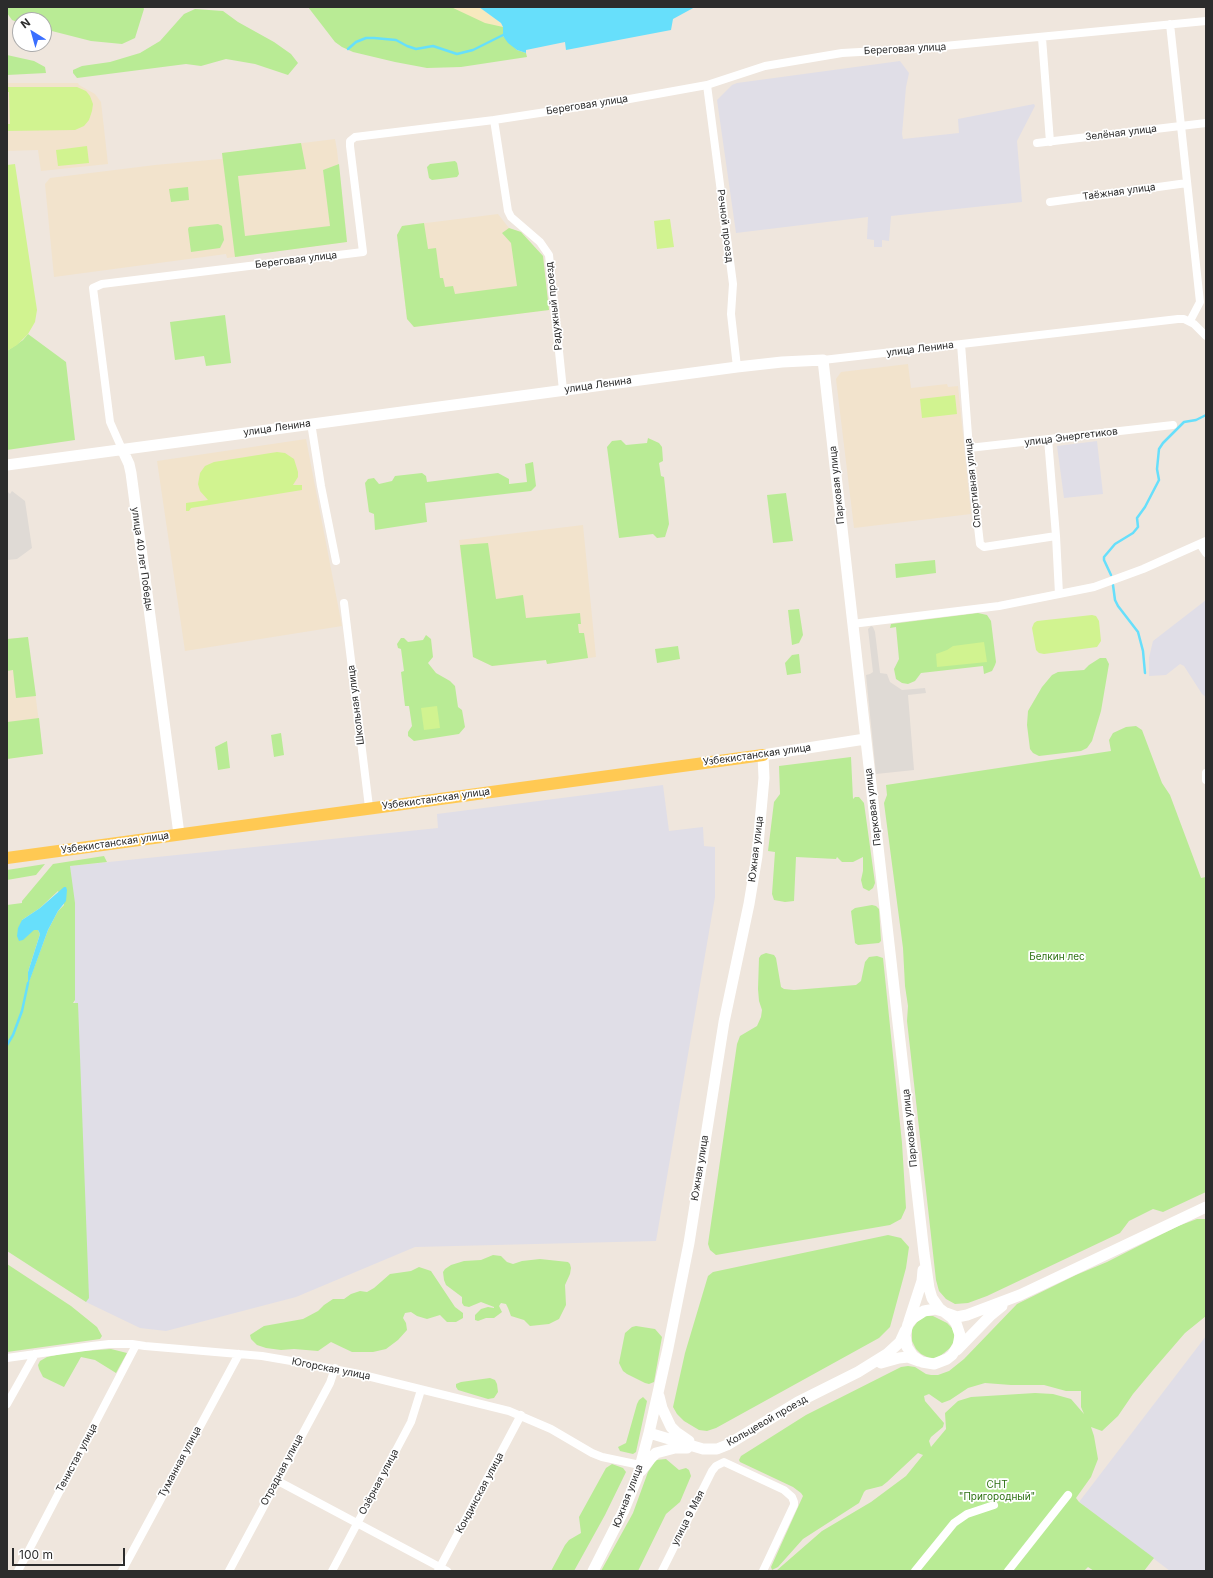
<!DOCTYPE html>
<html>
<head>
<meta charset="utf-8">
<style>
	body { margin:0 }
	#map { position:relative; width:1213px; height:1578px; overflow:hidden; background:#efe6dd; font-family:Inter,sans-serif }
	canvas { display:block }
	.frame { position:absolute; inset:0; border:8px solid #2c2c2c; pointer-events:none }
	.north { position:absolute; left:12px; top:12px; width:40px; height:40px; box-sizing:border-box; background:#fff; border:1px solid #ababab; border-radius:50%; rotate:323deg; font-size:11px; font-weight:700; line-height:16px; text-align:center; color:#2c2c2c }
	.north::after { content:''; display:block; margin:auto; width:14px; height:18px; background:#3b6fff; clip-path:polygon(50% 0,100% 100%,50% 72%,0 100%) }
	.scale { position:absolute; left:12px; top:1548px; width:113px; height:18px; box-sizing:border-box; border:2px solid #2c2c2c; border-top:0; padding-left:5px; font-size:12px; line-height:14px; white-space:nowrap; color:#2c2c2c; -webkit-text-stroke:3px #fff; paint-order:stroke }
</style>
</head>
<body>
<div id="map">
<canvas width="1213" height="1578"></canvas>
<div class="frame"></div>
<div class="north">N</div>
<div class="scale">100 m</div>
</div>
<script>
const ctx = document.querySelector('canvas').getContext('2d');
ctx.lineJoin = 'round';
function fillPath(path, color) {
  ctx.fillStyle = color;
  ctx.fill(path, 'evenodd');
}
function toPath(rows) {
  const path = new Path2D();
  for (const r of rows) {
    path.moveTo(r[0], r[1]);
    for (let i = 2; i < r.length; i += 2) path.lineTo(r[i], r[i + 1]);
  }
  return path;
}
function trace(path, color, width, dash) {
  ctx.strokeStyle = color;
  ctx.lineWidth = width;
  ctx.lineCap = dash ? 'butt' : 'round';
  ctx.setLineDash(dash || []);
  ctx.stroke(path);
}
function write(font, color, halo, rows, align = 'center') {
  ctx.font = font + ' Inter,sans-serif';
  ctx.lineWidth = 3.5;
  ctx.setLineDash([]);
  ctx.textBaseline = 'middle';
  ctx.strokeStyle = halo;
  ctx.fillStyle = color;
  for (const [text, x, y, turn = 0] of rows) {
    ctx.save();
    ctx.translate(x, y);
    ctx.rotate((+turn || 0) * Math.PI / 180);
    ctx.textAlign = isNaN(turn) ? turn : align;
    if (halo) ctx.strokeText(text, 0, 0);
    ctx.fillText(text, 0, 0);
    ctx.restore();
  }
}
fillPath(toPath([
	[900,61,909,73,906,87,902,134,903,139,959,133,958,119,1034,104,1035,106,1017,141,1022,202,891,216,889,241,882,240,882,247,874,247,874,240,867,239,868,217,736,233,717,100,732,85,737,83],
	[1097,441,1103,494,1064,498,1057,446],
	[1206,600,1206,697,1202,694,1184,666,1180,664,1166,675,1149,676,1149,658,1153,641],
	[663,785,669,831,703,827,704,846,715,847,715,897,656,1241,415,1247,296,1297,166,1331,140,1328,86,1302,70,866,438,828,437,814],
	[1206,1336,1206,1571,1170,1571,1079,1502]
]), '#e0dee7');
fillPath(toPath([
	[7,83,78,83,79,85,95,94,101,102,108,164,41,171,38,150,7,151],
	[335,139,337,150,347,242,227,258,226,254,54,277,45,184,50,178,155,165,220,159,222,159,222,153],
	[498,214,509,228,521,232,543,256,549,310,414,327,407,319,397,235,402,226],
	[908,364,911,388,947,384,948,387,958,386,971,514,854,528,836,379,841,372],
	[306,439,342,626,185,651,157,461],
	[583,525,596,657,547,664,546,660,492,666,473,657,459,540],
	[28,637,43,754,7,759,7,639]
]), '#f2e3cc');
fillPath(toPath([
	[8,7,143,7,144,9,135,38,122,44,91,41,44,29,44,20,20,20,20,23,12,20,7,13],
	[308,7,479,7,503,27,503,36,517,50,526,53,527,57,461,67,427,68,395,62,353,52,342,47,335,42],
	[195,9,223,11,238,22,274,42,291,54,298,63,288,75,255,64,226,59,201,66,186,64,77,78,73,73,73,70,82,66,110,62,140,53,160,41,184,14],
	[7,55,34,61,45,67,46,73,7,75],
	[301,143,306,169,238,176,245,236,330,226,323,170,339,164,347,242,235,257,222,153],
	[455,161,457,163,459,174,457,177,432,180,429,178,427,167,430,164],
	[188,187,189,200,171,202,169,189],
	[424,223,428,249,436,248,440,278,443,278,445,287,453,286,455,294,517,286,511,243,502,233,509,228,521,232,543,256,549,310,414,327,407,319,397,235,402,226],
	[218,224,222,226,224,240,220,248,191,252,188,229,189,227],
	[225,315,231,363,206,366,204,356,175,360,170,322],
	[28,334,66,362,75,440,7,450,7,351,23,340],
	[648,438,659,443,662,447,663,461,659,463,661,476,664,477,669,524,665,537,657,538,653,534,619,538,607,447,612,441,621,440,626,445,647,443],
	[533,462,536,486,531,491,425,503,427,522,375,530,374,514,369,512,365,483,368,479,374,478,379,484,392,481,395,476,422,473,426,476,427,482,498,473,509,479,509,484,527,482,525,464],
	[786,493,793,541,773,543,767,495],
	[488,543,496,599,523,595,526,618,580,613,581,624,578,624,579,633,584,633,588,658,547,664,546,660,492,666,473,657,460,545],
	[935,560,936,573,896,578,895,564],
	[799,609,803,635,799,643,792,645,788,610],
	[978,613,987,615,991,621,996,662,995,665,992,671,984,674,983,666,921,673,915,681,908,684,902,683,896,679,894,669,899,659,896,627,890,628,891,624],
	[426,635,431,639,433,657,428,663,436,673,450,681,455,686,458,707,462,710,465,727,459,734,414,741,408,736,408,732,412,726,409,706,405,706,401,672,404,671,401,649,398,648,397,644,401,638,404,638,408,642,423,640],
	[28,637,36,696,16,698,13,670,7,671,7,639],
	[678,646,680,659,657,663,655,649],
	[799,654,801,673,787,675,785,663,792,655],
	[1100,658,1106,658,1109,664,1101,711,1092,741,1087,748,1081,751,1039,756,1033,753,1030,749,1027,725,1028,711,1042,687,1052,675,1058,672,1084,670,1089,665],
	[39,718,43,754,7,759,7,722],
	[1136,726,1142,730,1162,783,1170,795,1201,878,1206,877,1206,1192,1163,1212,1153,1209,1129,1221,1120,1233,987,1296,968,1303,955,1304,946,1299,939,1291,936,1280,907,1021,908,1006,905,986,903,948,884,803,887,795,886,785,1111,751,1109,740,1113,733,1126,727],
	[281,733,284,755,274,757,271,735],
	[227,741,230,768,218,770,215,747],
	[851,757,853,799,855,797,859,797,864,803,875,883,873,888,869,891,863,888,861,880,863,871,863,857,853,862,842,862,837,857,836,859,796,857,794,901,785,902,774,900,772,894,775,852,768,851,774,802,780,794,779,766],
	[104,856,107,862,70,866,75,903,75,1000,73,1003,78,1003,89,1298,86,1302,7,1251,7,905,22,903,22,901,53,864],
	[58,891,64,905,58,911,48,930,28,984,28,972,40,934,38,930,34,930,22,920,40,908],
	[45,864,36,875,7,880,7,870],
	[872,905,876,906,879,909,881,941,879,943,858,945,855,943,851,911,855,908],
	[766,953,774,955,776,958,781,987,784,989,794,990,856,985,861,981,865,962,869,957,877,956,883,958,902,1143,906,1208,901,1219,890,1225,716,1255,710,1250,708,1244,737,1044,740,1036,757,1026,761,1017,762,1010,759,1001,758,989,759,958,761,955],
	[1197,1219,1206,1219,1206,1316,1185,1333,1153,1370,1133,1394,1118,1416,1102,1431,1091,1427,1094,1436,1098,1459,1091,1477,1076,1498,1079,1502,1154,1558,1144,1571,1094,1571,1088,1567,1084,1571,776,1571,822,1531,871,1502,906,1476,923,1455,918,1453,887,1482,882,1486,866,1490,864,1492,859,1503,803,1539,778,1567,772,1570,771,1567,803,1496,801,1493,793,1487,740,1462,739,1460,741,1456,806,1415,901,1367,908,1366,915,1367,926,1374,931,1375,938,1375,949,1371,964,1359,1017,1304,1076,1275,1107,1262,1178,1226],
	[985,1383,1011,1385,1044,1385,1066,1391,1081,1391,1081,1407,1084,1414,1071,1399,1053,1394,1035,1393,971,1397,958,1401,945,1413,946,1429,931,1447,929,1441,931,1437,943,1427,944,1423,925,1401,924,1396,929,1394,942,1403,950,1400,968,1388],
	[888,1235,901,1238,909,1247,906,1268,890,1327,879,1338,716,1428,707,1431,699,1430,684,1421,677,1414,673,1407,685,1353,708,1276,713,1272],
	[493,1255,501,1256,507,1262,513,1264,522,1261,540,1259,568,1262,570,1264,571,1268,570,1274,565,1285,566,1305,559,1319,549,1324,530,1326,524,1320,511,1316,508,1308,506,1304,501,1303,499,1306,502,1312,494,1318,486,1318,478,1321,475,1320,475,1315,481,1309,488,1307,494,1308,494,1307,481,1302,469,1307,464,1306,462,1303,462,1297,446,1285,444,1280,443,1272,445,1269,451,1265,464,1261,481,1260],
	[7,1264,71,1306,97,1327,102,1336,100,1339,7,1352],
	[419,1267,431,1271,455,1307,463,1313,463,1318,456,1322,447,1322,440,1315,427,1319,417,1316,411,1312,405,1313,403,1318,406,1323,407,1330,398,1340,386,1349,373,1352,352,1352,331,1342,318,1351,294,1349,281,1350,266,1348,257,1345,251,1339,250,1335,264,1326,303,1319,318,1311,324,1305,333,1299,344,1299,351,1294,360,1291,367,1292,374,1288,390,1274,411,1271],
	[926,1316,933,1316,947,1323,952,1328,954,1333,954,1341,950,1348,944,1353,937,1358,929,1358,921,1354,916,1349,912,1341,912,1329,918,1321],
	[636,1326,655,1329,662,1337,654,1382,649,1384,645,1383,627,1374,623,1371,619,1363,625,1333,632,1327],
	[111,1349,127,1353,116,1373,95,1360,81,1357,64,1387,43,1377,39,1369,38,1365,40,1361,47,1357,70,1352],
	[490,1378,495,1380,497,1384,498,1392,494,1398,488,1399,458,1390,456,1387,456,1384,461,1382],
	[643,1397,647,1401,636,1452,633,1454,620,1451,618,1447,626,1443,637,1404,639,1400],
	[666,1459,679,1470,686,1468,689,1470,691,1476,680,1502,666,1514,638,1571,601,1571,633,1513,648,1472,656,1460],
	[612,1464,623,1468,626,1472,605,1515,574,1571,551,1571,565,1545,569,1540,581,1533,579,1517,606,1468]
]), '#b9eb95');
fillPath(toPath([
	[451,7,479,7,501,23,503,27,485,23]
]), '#f7e9be');
fillPath(toPath([
	[7,87,77,87,86,91,90,96,93,104,92,111,89,120,84,126,75,130,7,131,7,124,10,124,9,92,7,92],
	[87,146,89,163,58,166,56,150],
	[15,164,37,310,35,322,28,334,17,345,7,351,7,165],
	[670,219,674,247,657,249,654,221],
	[955,395,957,414,922,418,920,399],
	[277,452,285,453,294,459,298,472,298,477,293,485,302,485,302,490,191,508,189,511,186,511,186,503,208,500,200,491,198,484,200,473,205,466,214,462],
	[1092,615,1096,616,1099,621,1101,641,1097,647,1044,654,1039,653,1036,650,1032,628,1034,623,1037,621],
	[984,642,987,662,937,667,936,654,947,650,953,646],
	[437,706,440,728,424,730,421,708]
]), '#d1f390');
fillPath(toPath([
	[7,491,10,494,12,491,25,501,32,548,17,559,7,560],
	[871,626,873,627,875,632,880,673,887,674,890,682,902,690,925,688,926,693,908,695,914,770,876,774,866,675,870,674,873,672,868,629]
]), '#dfdad5');
fillPath(toPath([
	[479,7,695,7,673,19,671,30,566,50,565,42,526,50,526,53,517,50,508,43,503,36,503,27,501,23],
	[64,887,66,887,67,890,66,901,58,911,48,930,28,985,28,972,40,934,38,930,34,930,23,940,19,941,17,936,18,928,22,920,40,908]
]), '#67dffb');
trace(toPath([
	[348,49,356,42,366,38,374,38,396,40,407,46,416,49,433,46,457,54,473,50,505,34],
	[1111,575,1104,560,1104,557,1115,544,1133,533,1138,527,1137,518,1145,507,1159,480,1157,469,1159,449,1163,443,1184,422,1196,420,1206,415],
	[1113,585,1115,600,1118,606,1138,632,1143,651,1145,673],
	[7,1045,13,1035,22,1011,28,983]
]), '#67dffb', 2.5);
trace(toPath([
	[1170,24,1200,302,1190,321],
	[1042,38,1050,142],
	[707,85,733,284,731,314,737,367],
	[494,120,508,211,511,217,540,242,549,255,563,390],
	[1037,143,1206,123],
	[1050,202,1187,183],
	[961,344,969,448,980,544,984,547,1056,536],
	[823,360,1178,319,1184,319,1194,324,1206,336],
	[311,423,321,486,336,561],
	[1048,439,1056,536,1059,594],
	[969,448,1173,425],
	[122,449,110,422,93,288,102,284,363,252,350,146,350,141,355,137,494,120,624,100,707,85,765,66,842,53,913,49,1206,21],
	[1200,544,1206,553],
	[344,603,369,807],
	[852,624,999,606,1094,587,1143,569,1206,541],
	[1206,773,1206,780],
	[7,1358,92,1346,109,1344,132,1344,145,1346,262,1356,297,1362,359,1374,509,1411,551,1429,592,1453,602,1457,640,1465],
	[7,1404,35,1354],
	[276,1480,447,1571],
	[18,1571,136,1345],
	[122,1571,239,1354],
	[229,1571,330,1383,335,1368],
	[332,1571,411,1422,421,1390],
	[438,1571,521,1415],
	[662,1571,712,1471,716,1466,724,1462,784,1490,792,1497,794,1502,794,1505,763,1571],
	[915,1571,954,1523,967,1514,994,1505],
	[1008,1571,1068,1495]
]), '#fff', 8);
trace(toPath([
	[122,449,129,464,131,473,179,834],
	[7,465,737,367,782,362,823,360,924,1253,929,1288,932,1298,939,1308,952,1318,956,1323,960,1335,958,1346,952,1355,947,1359,934,1364,922,1362,913,1356,907,1347,905,1335,908,1324,913,1318,924,1311,935,1309,942,1311],
	[946,1313,957,1317,967,1315,1020,1295,1206,1207],
	[909,1321,922,1281,923,1270],
	[957,1350,991,1315,1002,1306],
	[881,1363,899,1358,908,1357,919,1361],
	[659,1396,662,1408,671,1427,676,1432,689,1441],
	[649,1433,703,1449,717,1449,727,1445,798,1402,858,1372,887,1354,900,1342,905,1331],
	[641,1471,651,1458,656,1453,675,1448,687,1448],
	[593,1571,624,1510,637,1478,649,1433,668,1348,689,1243,724,1022,749,904,757,856,764,778,763,755,865,739]
]), '#fff', 11);
trace(toPath([
	[7,858,763,755]
]), '#ffc953', 12);
write('10px', '#2c2c2c', '#fff', [
	["Береговая улица",905,49,-3],
	["Береговая улица",587,105,-9],
	["Зелёная улица",1121,133,-7],
	["Таёжная улица",1119,192,-8],
	["Речной проезд",725,226,83],
	["Береговая улица",296,260,-7],
	["Радужный проезд",554,306,-96],
	["улица Ленина",920,349,-7],
	["улица Ленина",598,385,-8],
	["улица Ленина",277,428,-8],
	["улица Энергетиков",1071,437,-7],
	["Спортивная улица",973,483,-96],
	["Парковая улица",837,485,-96],
	["улица 40 лет Победы",142,559,82],
	["Школьная улица",356,705,-97],
	["Узбекистанская улица",757,755,-8],
	["Узбекистанская улица",436,799,-8],
	["Парковая улица",873,807,-97],
	["Узбекистанская улица",115,843,-8],
	["Южная улица",756,849,-83],
	["Парковая улица",910,1128,-96],
	["Южная улица",700,1168,-81],
	["Югорская улица",331,1369,11],
	["Кольцевой проезд",767,1421,-30],
	["Тенистая улица",77,1458,-62],
	["Туманная улица",180,1462,-62],
	["Отрадная улица",282,1470,-62],
	["Озёрная улица",379,1482,-62],
	["Кондинская улица",480,1493,-62],
	["Южная улица",628,1496,-69],
	["улица 9 Мая",688,1518,-63]
]);
write('10px', '#2e7213', '#fff', [
	["Белкин лес",1057,957],
	["СНТ",997,1485],
	["\"Пригородный\"",997,1497]
]);
</script>
</body>
</html>
